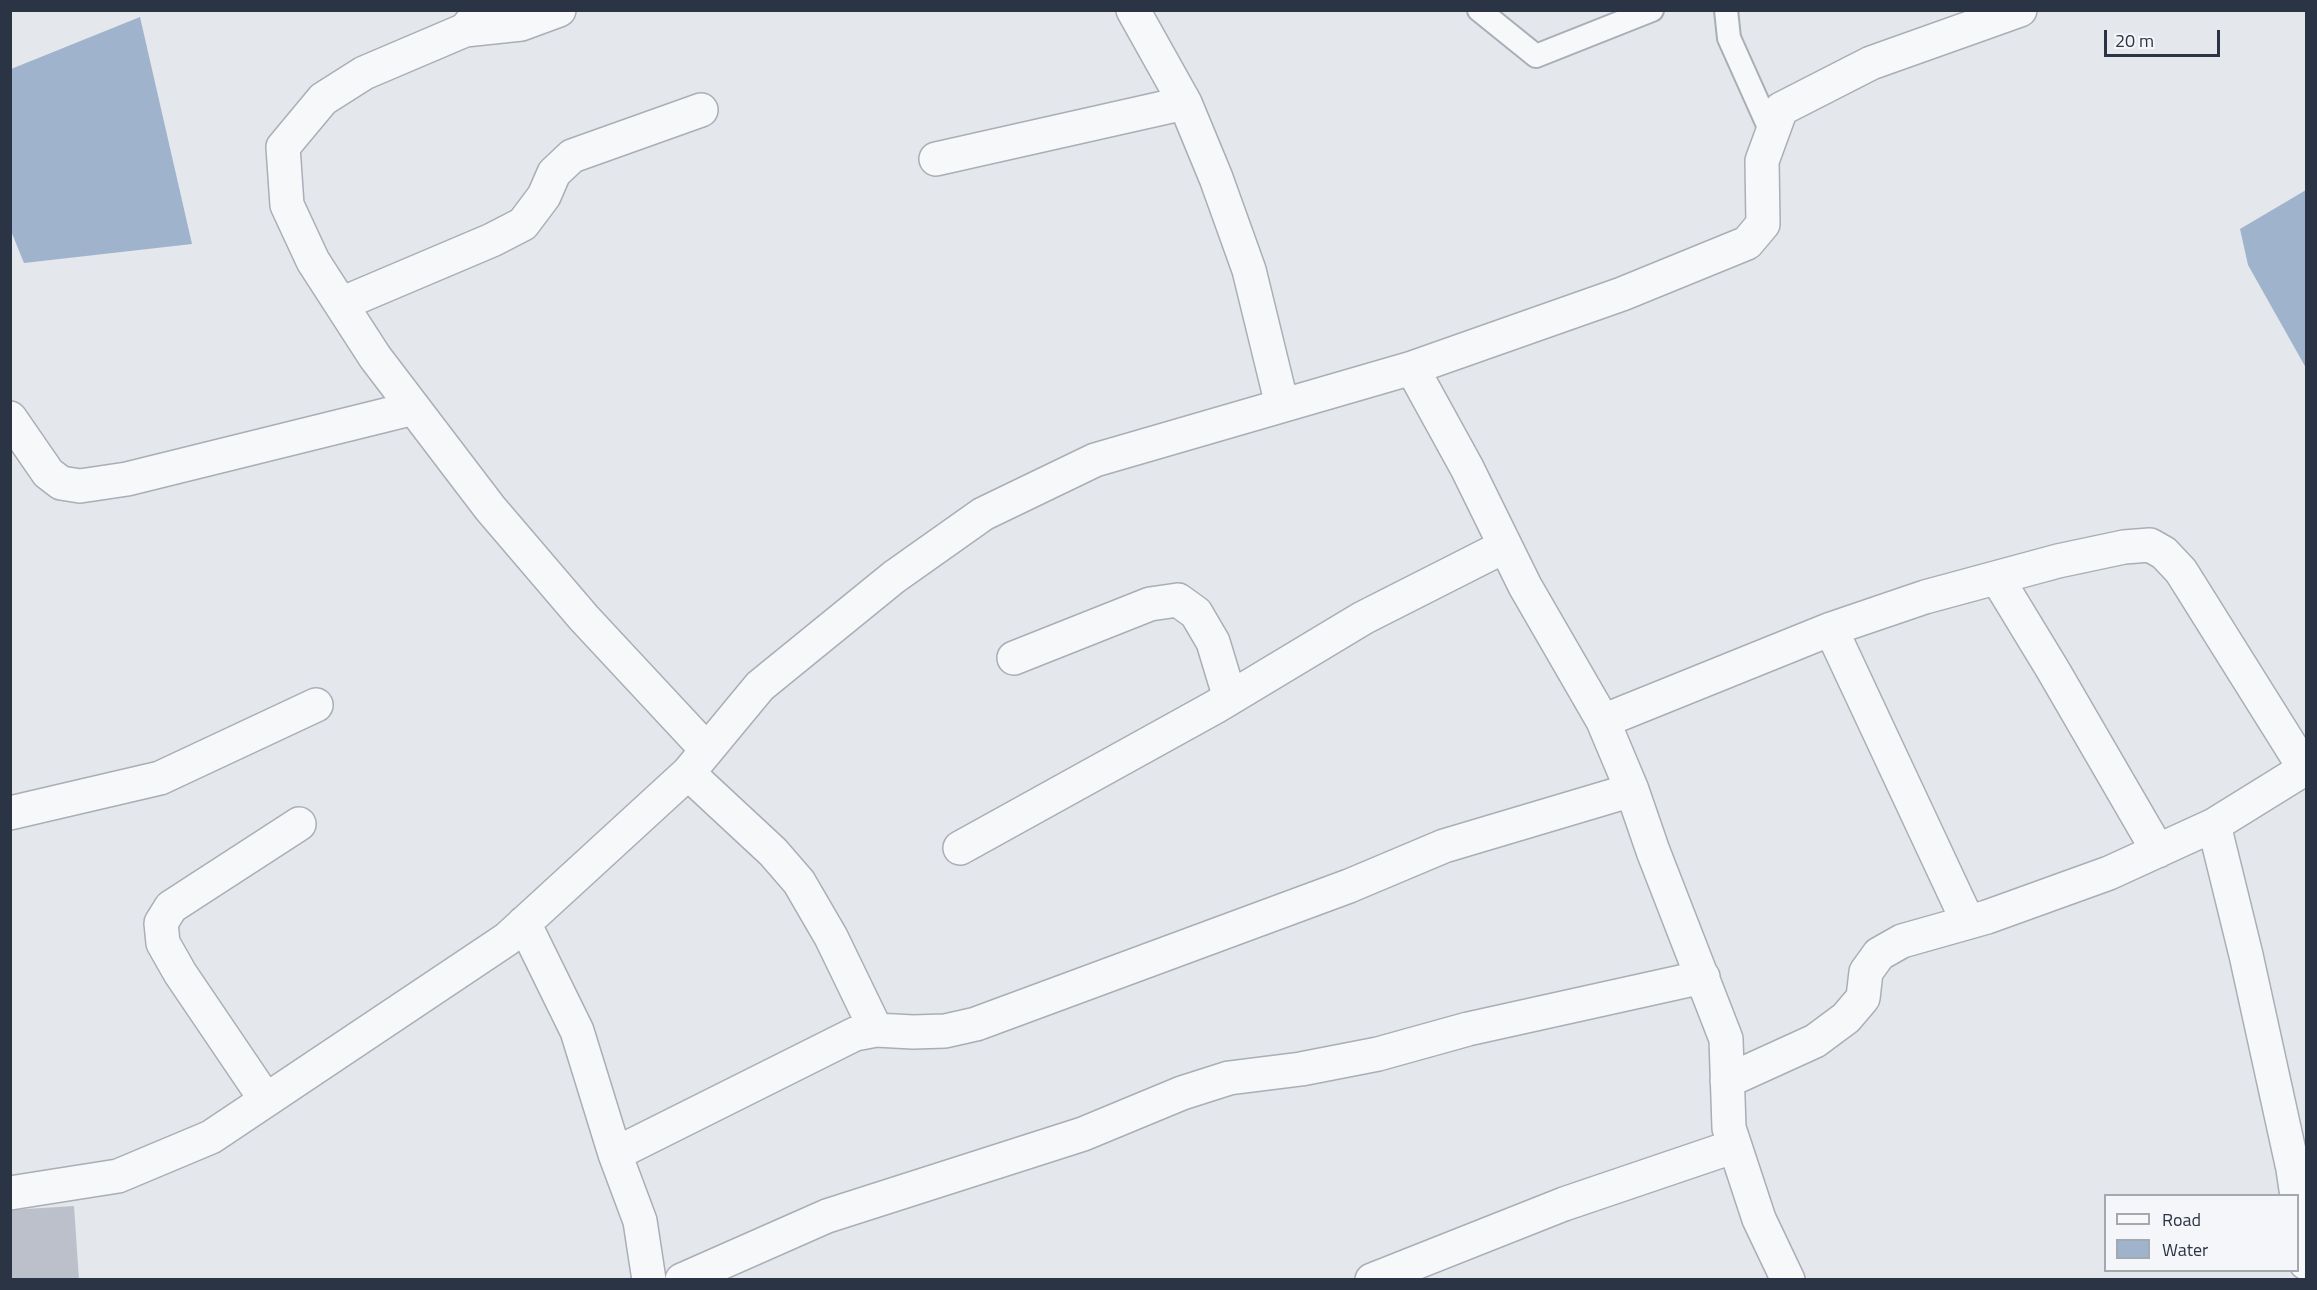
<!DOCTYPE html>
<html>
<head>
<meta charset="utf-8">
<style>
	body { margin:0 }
	#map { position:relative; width:2317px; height:1290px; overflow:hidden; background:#e4e7ec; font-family:"Titillium Web",sans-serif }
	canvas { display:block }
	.frame { position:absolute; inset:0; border:12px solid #2b3445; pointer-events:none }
	.legend { position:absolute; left:2104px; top:1194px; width:195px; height:78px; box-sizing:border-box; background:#f4f6f9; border:2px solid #a4a8b1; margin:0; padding:8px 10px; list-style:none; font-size:18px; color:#2b3445 }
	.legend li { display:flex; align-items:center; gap:12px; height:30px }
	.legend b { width:30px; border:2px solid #a4a8b1 }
	.scale { position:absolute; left:2104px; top:30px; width:116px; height:27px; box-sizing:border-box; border:3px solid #2b3445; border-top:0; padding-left:8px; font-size:18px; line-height:21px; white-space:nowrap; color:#2b3445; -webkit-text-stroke:4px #f4f6f9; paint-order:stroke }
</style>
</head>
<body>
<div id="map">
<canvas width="2317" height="1290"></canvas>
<div class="frame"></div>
<ul class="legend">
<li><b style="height:8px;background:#f7f8fa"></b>Road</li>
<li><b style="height:16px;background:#9fb4cc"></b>Water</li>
</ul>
<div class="scale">20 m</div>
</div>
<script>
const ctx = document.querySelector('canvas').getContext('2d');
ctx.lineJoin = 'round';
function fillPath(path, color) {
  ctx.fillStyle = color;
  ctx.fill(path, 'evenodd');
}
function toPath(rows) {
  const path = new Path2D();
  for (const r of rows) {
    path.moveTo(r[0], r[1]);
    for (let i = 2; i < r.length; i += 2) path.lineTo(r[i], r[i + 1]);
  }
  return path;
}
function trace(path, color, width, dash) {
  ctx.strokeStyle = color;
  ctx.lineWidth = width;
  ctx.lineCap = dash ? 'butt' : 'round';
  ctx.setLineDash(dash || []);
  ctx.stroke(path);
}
fillPath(toPath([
	[140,17,192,244,24,263,11,231,11,69],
	[2306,190,2306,368,2248,265,2240,229]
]), '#9fb4cc');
fillPath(toPath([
	[74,1206,79,1280,10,1280,10,1210]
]), '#bbc0ca');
const lane = toPath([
	[1479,10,1536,56,1652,10],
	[1726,10,1729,38,1772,134]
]);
const street = toPath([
	[482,10,465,30,364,73,323,99,283,147,287,205,313,261,375,357,490,508,584,618,707,750],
	[1133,10,1185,103,1216,178,1249,270,1282,405],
	[465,30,521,24,559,10],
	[936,159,1185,103],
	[341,304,492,240,523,224,544,196,554,173,572,156,701,110],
	[10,418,48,473,61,483,80,486,127,479,414,408],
	[1997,578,2053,670,2158,851],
	[1831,629,1968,922],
	[1014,658,1150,604,1178,600,1196,613,1213,642,1230,698],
	[1603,721,1831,629,1925,597,2058,561,2124,547,2150,545,2164,553,2181,571,2305,769],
	[688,773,773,852,799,882,831,937,876,1030],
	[10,813,160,778,316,705],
	[2214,825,2246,955,2293,1169,2297,1196],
	[960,848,1215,707,1363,618,1505,546],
	[524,923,577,1031,615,1154,640,1221,649,1280],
	[1727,1081,1815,1041,1846,1018,1863,998,1866,972,1879,954,1902,941,1987,917,2109,873,2214,825,2306,768],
	[266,1100,180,973,163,943,161,923,171,907,299,824],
	[615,1154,855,1034,876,1030,913,1032,945,1031,976,1024,1349,886,1444,846,1632,790],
	[10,1193,118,1176,211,1137,507,939,688,773,760,686,894,577,983,514,1095,460,1412,368],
	[2298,1201,2306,1263],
	[682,1280,827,1216,1083,1134,1182,1093,1229,1078,1301,1069,1378,1054,1468,1029,1703,977],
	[1372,1280,1564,1204,1735,1146],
	[1788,1280,1759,1219,1729,1128,1726,1039,1653,851,1632,790,1603,721,1525,586,1467,468,1412,368,1622,294,1747,243,1763,224,1762,161,1781,109,1871,63,2020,10]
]);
trace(lane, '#a9aeb7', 26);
trace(street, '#a9aeb7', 36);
trace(lane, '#f7f8fa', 22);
trace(street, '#f7f8fa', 33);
</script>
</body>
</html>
